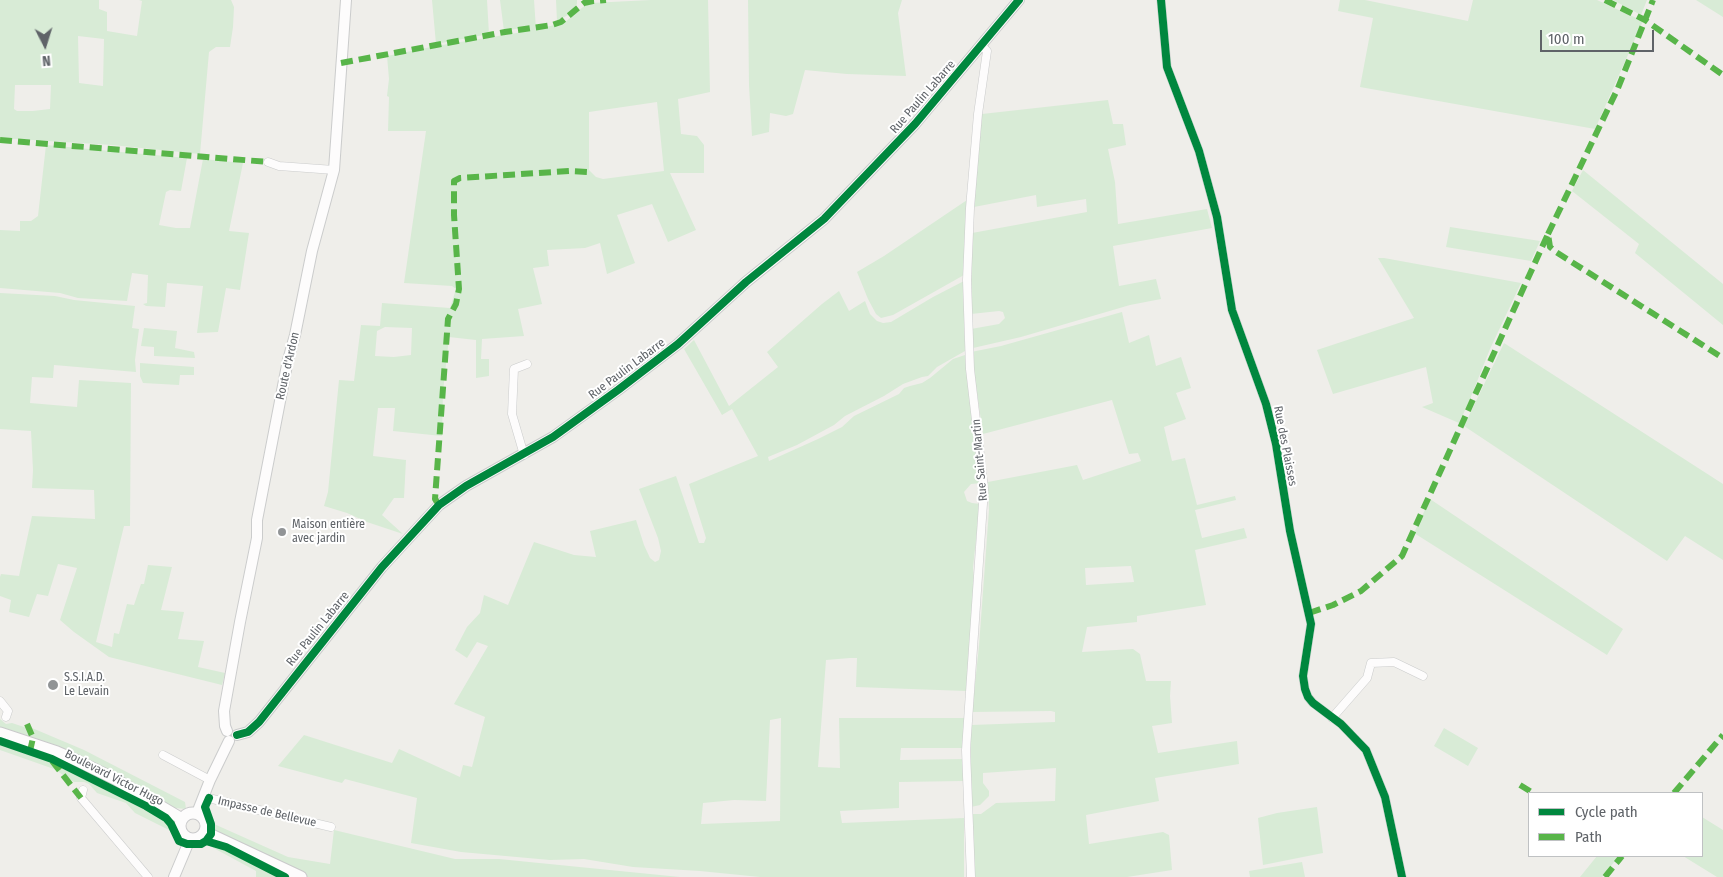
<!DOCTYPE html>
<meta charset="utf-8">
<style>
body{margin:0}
#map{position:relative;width:1723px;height:877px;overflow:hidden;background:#efeeea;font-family:"Fira Sans Condensed",sans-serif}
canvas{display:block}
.legend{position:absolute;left:1528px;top:792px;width:175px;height:65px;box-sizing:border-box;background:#fff;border:1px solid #bfc1c3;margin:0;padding:6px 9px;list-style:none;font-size:15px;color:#5f6368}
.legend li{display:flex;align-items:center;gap:10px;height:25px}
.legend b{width:25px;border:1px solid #bfc1c3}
.north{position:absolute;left:20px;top:20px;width:50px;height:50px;-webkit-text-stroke:4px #fff;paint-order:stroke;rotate:175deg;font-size:14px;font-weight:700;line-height:20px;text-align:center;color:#5f6368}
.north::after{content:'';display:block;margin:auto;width:18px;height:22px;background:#5f6368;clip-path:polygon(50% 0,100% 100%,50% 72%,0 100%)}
.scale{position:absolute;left:1540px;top:30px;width:114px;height:22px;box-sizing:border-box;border:2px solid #5f6368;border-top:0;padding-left:6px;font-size:15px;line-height:18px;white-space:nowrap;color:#5f6368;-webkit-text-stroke:4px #fff;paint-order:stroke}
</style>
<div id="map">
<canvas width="1723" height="877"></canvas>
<ul class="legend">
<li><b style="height:6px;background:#00873e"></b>Cycle path</li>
<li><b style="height:6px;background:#58b549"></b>Path</li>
</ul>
<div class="north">N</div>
<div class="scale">100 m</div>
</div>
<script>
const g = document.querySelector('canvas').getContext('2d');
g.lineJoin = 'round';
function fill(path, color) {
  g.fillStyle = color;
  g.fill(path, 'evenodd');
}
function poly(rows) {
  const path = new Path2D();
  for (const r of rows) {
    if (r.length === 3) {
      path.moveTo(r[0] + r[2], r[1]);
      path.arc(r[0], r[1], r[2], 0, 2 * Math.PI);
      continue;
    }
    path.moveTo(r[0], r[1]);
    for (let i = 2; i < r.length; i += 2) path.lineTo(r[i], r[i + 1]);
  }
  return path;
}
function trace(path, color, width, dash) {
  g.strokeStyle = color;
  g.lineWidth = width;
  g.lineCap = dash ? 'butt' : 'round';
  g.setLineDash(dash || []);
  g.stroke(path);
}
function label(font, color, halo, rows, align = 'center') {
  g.font = font + ' "Fira Sans Condensed",sans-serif';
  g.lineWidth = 4;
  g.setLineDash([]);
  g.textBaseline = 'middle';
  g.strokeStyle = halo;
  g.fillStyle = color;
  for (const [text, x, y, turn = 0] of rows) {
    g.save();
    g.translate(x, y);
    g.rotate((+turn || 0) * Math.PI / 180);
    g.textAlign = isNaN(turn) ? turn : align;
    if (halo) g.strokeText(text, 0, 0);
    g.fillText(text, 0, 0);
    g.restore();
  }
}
fill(poly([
 [0,0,99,0,99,9,107,12,107,31,137,36,142,1,139,0,231,0,234,7,233,27,230,47,216,47,209,52,200,154,112,145,0,138],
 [78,36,104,39,103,86,79,83],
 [15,85,51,85,50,109,33,111,17,111,14,109],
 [432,0,487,0,489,34,436,44],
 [500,0,534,0,536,29,564,23,583,7,591,3,651,0,708,0,710,92,678,99,681,134,697,136,704,145,704,173,670,173,696,230,668,242,652,204,617,215,635,263,607,274,600,243,585,248,547,250,549,266,533,268,542,304,518,309,524,336,482,339,481,359,489,359,489,376,476,378,476,340,449,337,443,392,442,436,393,431,395,408,378,408,373,456,406,460,404,498,394,498,382,515,403,534,367,522,347,513,324,506,328,492,339,380,354,381,361,325,380,326,382,303,450,308,456,289,452,286,404,283,426,131,388,131,389,97,387,96,389,79,387,56,436,46,523,32,521,28,504,31],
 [657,102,664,171,603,179,596,177,589,170,589,112],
 [385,327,412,328,411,355,394,357,375,356,377,331],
 [556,0,577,0,577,4,568,15,557,21],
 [748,0,902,0,898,13,906,76,847,74,805,70,793,114,786,116,770,113,769,132,752,136,749,85],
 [1340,0,1365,0,1468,21,1473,0,1597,0,1643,21,1595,129,1360,87,1373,18,1338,11],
 [1613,0,1647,0,1641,15],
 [1696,0,1723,0,1723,17],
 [1108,100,1113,124,1123,124,1126,145,1108,149,1115,182,1118,224,1207,209,1212,228,1113,246,1119,286,1156,279,1161,299,1130,305,1021,337,973,348,971,329,999,324,1005,318,1003,312,999,311,971,314,972,233,1087,212,1086,199,1037,207,1036,195,974,207,982,114],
 [46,145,187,158,181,191,170,190,166,192,159,225,176,228,190,228,203,159,243,163,229,231,249,233,240,290,226,288,218,332,197,333,203,286,167,283,165,307,146,306,143,304,147,303,148,275,132,273,127,301,78,298,60,293,0,288,0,230,20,231,20,221,31,221,38,216],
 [1583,170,1723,284,1723,325,1635,253,1639,244,1572,191],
 [967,200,964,275,893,315,881,318,876,314,868,299,857,272,884,256],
 [1450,227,1540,241,1531,261,1446,247],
 [1378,258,1384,258,1521,283,1490,349,1468,404,1459,423,1422,407,1433,403,1426,367,1333,394,1317,350,1414,318],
 [964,281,965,351,937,367,928,376,922,377,903,384,884,396,845,416,834,425,797,445,768,457,769,461,818,439,842,427,854,416,899,394,904,388,910,386,922,383,930,378,953,359,965,355,981,483,971,484,964,492,967,501,972,503,980,504,973,567,975,596,966,691,856,687,857,658,850,658,826,660,818,767,840,768,839,718,965,718,964,748,901,748,900,760,963,759,963,781,899,782,899,808,840,811,842,823,964,818,964,877,760,877,700,871,633,867,584,859,550,860,461,852,411,843,417,798,345,779,342,783,278,766,304,735,392,763,399,749,460,777,463,765,472,767,485,717,454,704,488,646,477,642,467,658,455,650,467,627,480,613,484,595,508,605,534,542,574,555,596,557,590,531,636,520,644,545,650,558,655,562,659,560,661,551,658,538,639,489,676,476,699,543,704,543,706,538,689,484,758,456,732,409,722,415,684,349,694,340,729,406,778,367,767,352,822,304,839,291,849,311,865,301,870,314,877,321,883,323,891,322,933,297],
 [781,718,780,821,701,824,703,803,734,800,766,801,770,720],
 [0,293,55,296,74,300,135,306,132,328,139,329,135,360,136,372,54,365,53,378,32,377,30,403,77,407,79,380,131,383,130,526,124,526,96,642,112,647,114,633,119,634,127,604,134,605,141,584,144,584,148,565,172,567,161,610,184,612,178,639,204,641,198,667,225,673,222,685,109,657,74,632,60,620,77,568,58,564,48,596,37,594,29,617,9,612,11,600,0,596,0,577,1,574,19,576,32,516,95,519,94,490,32,488,33,486,32,488,33,470,31,431,0,429],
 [1122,312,1129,343,1149,335,1156,366,1181,357,1191,388,1176,393,1186,419,1164,427,1172,461,1185,458,1197,505,1235,496,1236,500,1195,510,1202,538,1244,528,1247,538,1195,550,1206,605,1137,616,1137,622,1087,627,1082,652,1133,649,1140,654,1146,681,1171,681,1170,696,1172,723,1152,726,1158,753,1237,741,1239,764,1155,778,1159,801,1086,815,1089,844,1163,832,1169,835,1172,870,1127,877,973,877,972,814,981,814,996,803,1055,801,1056,768,983,773,983,783,989,791,989,796,980,805,971,807,971,725,1055,722,1055,712,1051,711,972,712,979,646,989,510,988,482,1077,465,1083,480,1141,461,1138,453,1129,454,1112,400,983,434,971,352,1001,346],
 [1131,566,1134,582,1086,585,1085,568],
 [144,328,177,331,175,348,194,352,195,358,154,356,154,347,141,346],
 [1504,343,1723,484,1723,560,1685,536,1667,561,1464,426],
 [140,363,194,367,194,375,180,375,179,385,143,383,140,376],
 [1430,499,1623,629,1607,655,1414,533],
 [0,719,6,724,12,723,27,728,32,728,84,750,185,802,186,809,175,808,105,771,0,729],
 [1444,728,1478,748,1468,766,1434,746],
 [0,736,18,741,95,773,172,817,174,823,169,830,135,813,126,803,97,793,89,784,84,782,74,782,54,769,0,750],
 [1317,807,1323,853,1263,865,1258,818,1277,813],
 [1702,817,1723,830,1723,877,1717,877,1683,856,1702,856],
 [214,824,288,857,330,864,334,830,455,859,499,859,680,877,256,877,256,871,208,845],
 [1597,856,1619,856,1602,877,1580,877],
 [1302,862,1305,877,1250,877,1249,871]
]), '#d8ebd6');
const minor = poly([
 [1161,0,1167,67,1199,151,1217,217,1232,310,1266,404,1276,444,1290,531,1311,624,1303,676,1305,689,1308,697,1313,703,1341,724,1366,750,1385,797,1402,877],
 [268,162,279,166,334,170],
 [524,455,512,414,514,369,527,364],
 [0,701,8,711,6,717],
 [1332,718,1367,678,1371,663,1394,662,1423,676],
 [163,755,210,780],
 [83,790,81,798,148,877],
 [204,797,331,827],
 [971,877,966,750,984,489,970,369,967,280,970,208,978,114,987,51,982,46]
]);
const tertiary = poly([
 [227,731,225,726,224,711,240,622,257,538,257,520,288,360,295,335,312,251,334,170,346,0],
 [237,735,248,732,259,722,382,567,439,505,466,486,553,437,618,390,678,344,746,282,824,219,915,124,1019,0],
 [197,813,210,780,229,741],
 [174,877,190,839]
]);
const secondary = poly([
 [0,733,57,752,80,762,115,779,182,819],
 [193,826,13],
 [205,832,301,877]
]);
trace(minor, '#cbcccc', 9);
trace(tertiary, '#cbcccc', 12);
trace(secondary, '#cacacb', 13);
trace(minor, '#fdfcfc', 8);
trace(tertiary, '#fdfcfc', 10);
trace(secondary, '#fdfcfc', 11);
trace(poly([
 [1605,0,1645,20,1723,75],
 [341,63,505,32,552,25,561,22,584,3,593,1,606,0],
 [0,140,268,162],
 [1548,234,1618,88,1653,0],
 [439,505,435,499,448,319,456,304,459,289,454,215,454,181,460,178,569,171,589,172],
 [1309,613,1333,605,1361,591,1402,556,1548,234,1550,247,1556,252,1723,358],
 [27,724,33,738,30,751],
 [52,761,81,798],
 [1520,785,1533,793],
 [1674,793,1723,735],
 [1605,877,1622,856]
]), '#58b549', 6, [12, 6]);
trace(poly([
 [1161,0,1167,67,1199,151,1217,217,1232,310,1266,404,1276,444,1290,531,1311,624,1303,676,1305,689,1308,697,1313,703,1341,724,1366,750,1385,797,1402,877],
 [237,735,248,732,259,722,382,567,439,505,466,486,553,437,618,390,678,344,746,282,824,219,915,124,1019,0],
 [0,741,52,759,146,806,166,818,171,824,179,841,187,844,201,844,206,841,211,834,211,824,205,807,209,798],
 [206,841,226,847,285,877]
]), '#00873e', 8);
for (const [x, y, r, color] of [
 [282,532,5,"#919496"],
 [53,685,6,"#919496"]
]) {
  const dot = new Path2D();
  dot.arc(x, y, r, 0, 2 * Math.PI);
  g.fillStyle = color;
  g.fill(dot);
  trace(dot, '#fff', 2);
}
label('12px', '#5f6368', '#fff', [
 ["Rue Paulin Labarre",923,97,-49],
 ["Route d'Ardon",288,366,-77],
 ["Rue Paulin Labarre",627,369,-37],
 ["Rue des Plaisses",1285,446,79],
 ["Rue Saint-Martin",980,460,-95],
 ["Rue Paulin Labarre",318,629,-51],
 ["Boulevard Victor Hugo",114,778,27],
 ["Impasse de Bellevue",267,812,13]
]);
label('12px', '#5f6368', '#fff', [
 ["Maison entière",292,525],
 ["avec jardin",292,539],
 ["S.S.I.A.D.",64,678],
 ["Le Levain",64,692]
], 'left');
</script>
